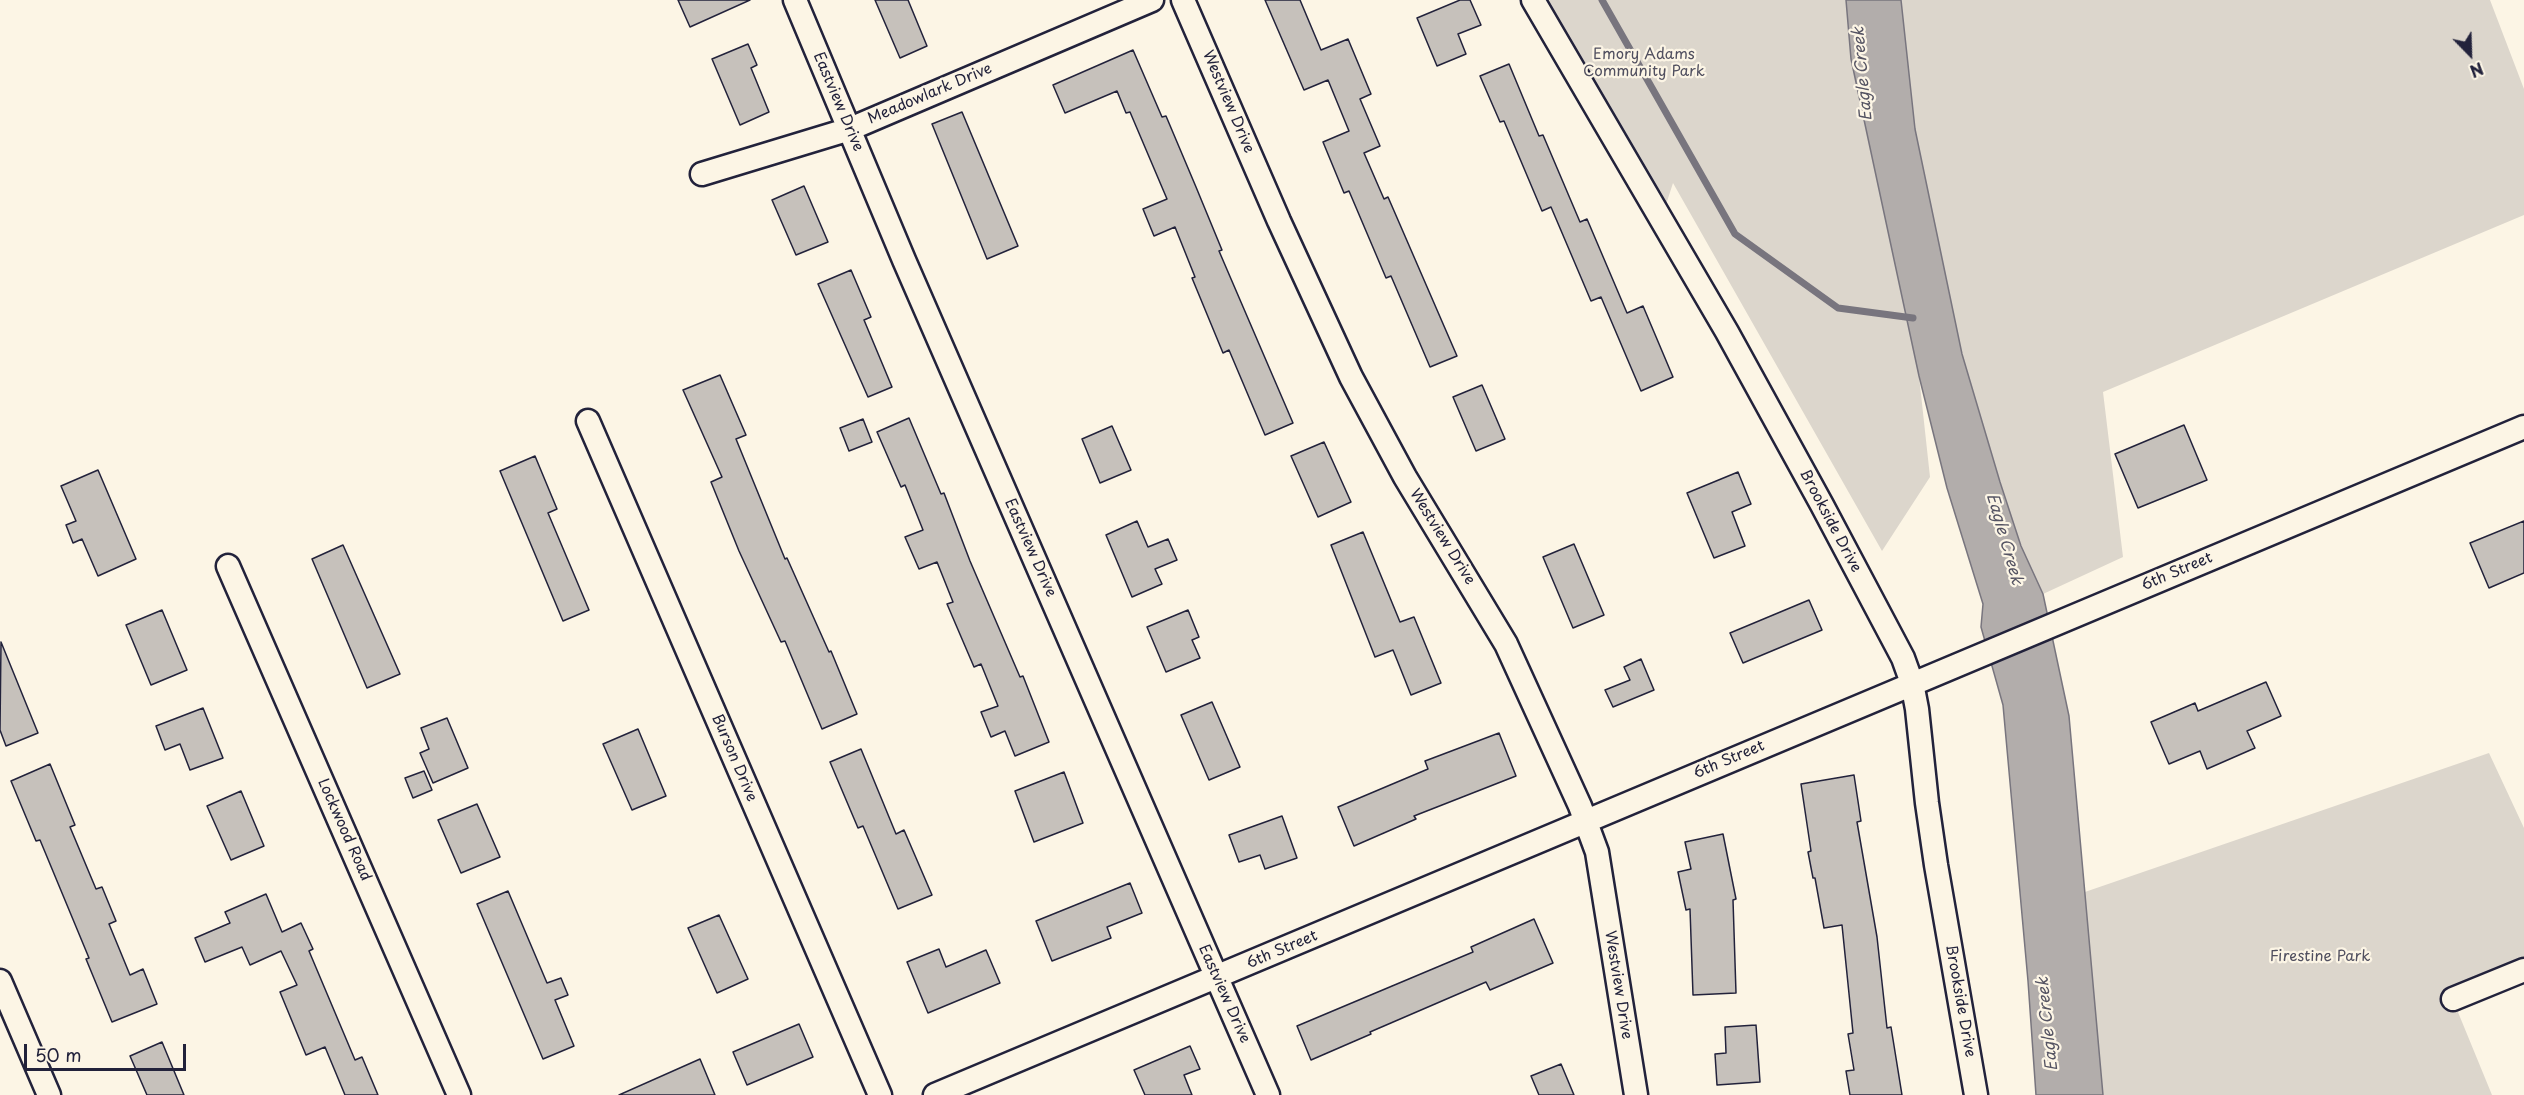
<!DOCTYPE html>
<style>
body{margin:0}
#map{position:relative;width:2524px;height:1095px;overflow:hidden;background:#fcf5e5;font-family:"Playpen Sans",sans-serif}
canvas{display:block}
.north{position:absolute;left:2440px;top:24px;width:60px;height:60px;-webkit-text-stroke:4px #fcf5e5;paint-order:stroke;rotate:157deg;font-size:16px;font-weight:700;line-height:24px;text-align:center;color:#22223b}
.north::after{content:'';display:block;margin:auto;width:21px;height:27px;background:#22223b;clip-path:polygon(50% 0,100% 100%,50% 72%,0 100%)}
.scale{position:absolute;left:24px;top:1044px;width:162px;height:27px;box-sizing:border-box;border:3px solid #22223b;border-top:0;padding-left:8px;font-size:18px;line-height:21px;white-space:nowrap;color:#22223b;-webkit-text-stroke:4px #fcf5e5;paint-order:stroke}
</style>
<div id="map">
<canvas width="2524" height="1095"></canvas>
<div class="north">N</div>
<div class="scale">50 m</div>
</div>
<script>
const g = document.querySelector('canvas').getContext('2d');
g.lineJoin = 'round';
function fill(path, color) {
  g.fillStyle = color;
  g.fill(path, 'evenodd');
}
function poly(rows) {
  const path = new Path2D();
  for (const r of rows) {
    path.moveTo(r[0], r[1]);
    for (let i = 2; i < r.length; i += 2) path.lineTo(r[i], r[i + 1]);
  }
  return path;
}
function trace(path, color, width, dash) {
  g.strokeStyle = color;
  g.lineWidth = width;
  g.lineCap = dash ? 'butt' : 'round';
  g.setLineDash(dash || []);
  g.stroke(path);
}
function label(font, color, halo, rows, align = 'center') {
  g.font = font + ' "Playpen Sans",sans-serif';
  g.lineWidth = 4.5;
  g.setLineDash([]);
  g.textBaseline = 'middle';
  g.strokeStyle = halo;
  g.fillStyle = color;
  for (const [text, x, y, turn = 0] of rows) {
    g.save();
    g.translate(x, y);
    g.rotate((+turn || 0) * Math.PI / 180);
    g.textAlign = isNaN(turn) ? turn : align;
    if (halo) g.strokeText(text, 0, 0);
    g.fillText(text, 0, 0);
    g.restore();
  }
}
fill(poly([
 [1533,0,1846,0,1851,59,1919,376,1930,477,1882,551,1673,183,1661,220],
 [1901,0,2490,0,2524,89,2524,215,2103,392,2123,557,2043,594,2021,546,2000,482,1962,354,1915,129],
 [2489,753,2524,828,2524,970,2453,1000,2492,1095,2069,1095,2050,904]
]), '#dcd6cc');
const water = poly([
 [1846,0,1901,0,1915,129,1962,354,2000,482,2021,546,2043,594,2069,716,2103,1095,2036,1095,2028,981,2003,705,1981,627,1983,604,1947,488,1919,376,1851,59,1846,0]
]);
fill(water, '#b2adab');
trace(water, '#78757e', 1.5);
trace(poly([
 [1602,0,1735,234,1838,308,1913,318]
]), '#78757e', 7);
const building = poly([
 [678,0,750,0,690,27,678,0],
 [875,0,908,0,927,46,900,58,875,0],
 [1265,0,1300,0,1321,50,1348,39,1371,94,1360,99,1380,146,1364,153,1384,199,1388,197,1457,356,1430,367,1391,276,1386,278,1349,191,1344,193,1323,142,1349,131,1328,80,1304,90,1265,0],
 [1460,0,1470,0,1481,25,1458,34,1466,54,1437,66,1417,18,1460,0],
 [748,44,757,65,751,68,769,112,740,125,712,59,748,44],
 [1133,50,1162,117,1166,116,1196,187,1222,250,1219,251,1293,423,1265,435,1229,350,1223,353,1192,278,1195,277,1175,227,1154,236,1143,209,1167,199,1130,112,1126,113,1117,91,1065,113,1053,85,1133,50],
 [1509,64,1539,136,1543,135,1580,222,1587,219,1627,313,1643,306,1673,377,1641,391,1601,297,1591,301,1551,207,1542,211,1504,121,1500,122,1480,76,1509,64],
 [962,112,1018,246,987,259,932,124,962,112],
 [804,186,828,242,796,255,772,200,804,186],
 [851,270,871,317,864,320,892,387,868,397,818,284,851,270],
 [720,375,746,435,736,439,785,559,787,558,829,652,831,651,857,714,822,729,785,641,781,642,739,551,711,482,722,477,683,390,720,375],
 [1482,385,1505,439,1476,451,1453,397,1482,385],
 [909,418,941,494,944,493,970,561,1020,677,1023,676,1049,742,1015,756,1005,731,991,737,981,712,998,706,981,664,974,667,947,604,953,602,937,562,919,569,905,537,923,530,905,485,901,487,877,432,909,418],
 [863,419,872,442,849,451,840,428,863,419],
 [2184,425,2207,480,2138,508,2115,454,2184,425],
 [1112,426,1131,470,1100,483,1082,439,1112,426],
 [1324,442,1351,502,1318,517,1291,456,1324,442],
 [535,456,557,509,548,513,589,610,563,621,500,471,535,456],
 [98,470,136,559,98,576,82,539,73,543,66,525,76,521,61,486,98,470],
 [1738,472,1751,504,1732,512,1745,546,1714,558,1687,493,1738,472],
 [1137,521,1148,547,1168,539,1177,560,1155,569,1162,584,1132,597,1106,535,1137,521],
 [2524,521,2524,573,2489,588,2470,543,2524,521],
 [1363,532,1400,622,1414,617,1441,683,1411,695,1393,650,1375,657,1331,545,1363,532],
 [1574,544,1604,615,1573,628,1543,557,1574,544],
 [343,545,400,674,367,688,312,559,343,545],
 [1809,600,1822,630,1743,663,1730,633,1809,600],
 [162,610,187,670,151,685,126,625,162,610],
 [1188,610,1199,637,1192,640,1200,658,1166,672,1147,627,1188,610],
 [1,642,38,733,6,746,0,730,1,642],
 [1641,659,1654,690,1613,707,1605,690,1630,680,1624,667,1641,659],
 [2266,682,2281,716,2247,731,2255,748,2207,769,2200,751,2169,764,2151,722,2195,703,2198,711,2266,682],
 [1212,702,1240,767,1209,780,1181,715,1212,702],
 [203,708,223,758,190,770,180,744,165,750,156,726,203,708],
 [447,718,468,768,433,783,420,753,429,749,421,728,447,718],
 [638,729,666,796,632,810,603,744,638,729],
 [1499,733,1516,776,1414,816,1416,819,1354,846,1338,807,1428,769,1425,761,1499,733],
 [861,749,896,834,904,830,932,895,898,909,863,826,858,828,830,762,861,749],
 [50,764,75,825,70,827,96,889,102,887,116,921,109,924,130,975,143,969,157,1004,112,1022,86,959,89,958,40,840,36,841,11,781,50,764],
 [424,771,432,790,413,798,405,778,424,771],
 [1064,772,1083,823,1034,842,1015,791,1064,772],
 [1854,775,1861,821,1857,822,1877,937,1887,1028,1891,1027,1902,1095,1850,1095,1846,1071,1854,1070,1848,1034,1853,1033,1842,925,1824,928,1815,878,1813,878,1808,852,1811,851,1801,784,1854,775],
 [241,791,264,846,231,860,207,806,241,791],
 [477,804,500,857,461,873,438,820,477,804],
 [1282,816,1297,858,1265,869,1260,855,1239,862,1229,835,1282,816],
 [1723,834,1736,899,1733,900,1736,993,1693,995,1690,909,1686,910,1678,872,1691,869,1685,842,1723,834],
 [1130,883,1142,913,1107,927,1111,938,1052,961,1036,921,1130,883],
 [508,891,547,983,561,978,568,995,555,1000,574,1046,543,1059,477,904,508,891],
 [266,894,282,932,301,923,313,949,309,951,355,1060,362,1057,378,1095,345,1095,325,1047,306,1055,280,992,297,985,281,951,250,965,242,947,205,962,195,938,230,923,225,912,266,894],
 [719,915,748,979,717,993,688,928,719,915],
 [1534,919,1553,963,1490,990,1486,982,1370,1032,1371,1034,1311,1060,1297,1026,1473,952,1471,947,1534,919],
 [939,949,946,967,986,950,1000,983,928,1013,907,962,939,949],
 [799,1024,813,1057,747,1085,733,1052,799,1024],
 [1756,1025,1760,1082,1717,1085,1715,1054,1726,1053,1725,1027,1756,1025],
 [162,1042,184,1095,147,1095,130,1056,162,1042],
 [1190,1046,1200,1069,1184,1075,1192,1095,1145,1095,1134,1070,1190,1046],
 [700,1059,715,1095,619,1095,700,1059],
 [1561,1064,1574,1095,1539,1095,1531,1076,1561,1064]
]);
fill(building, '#c6c1bb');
trace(building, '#22223b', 1.5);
const minor = poly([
 [795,0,904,260,1268,1095],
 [1183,0,1279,221,1351,377,1405,477,1506,644,1580,806,1597,852,1636,1095],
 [1533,0,1727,332,1822,505,1903,658,1912,683,1917,709,1927,803,1936,865,1976,1095],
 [702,174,850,129,1152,0],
 [588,421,880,1095],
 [228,566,459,1095],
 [0,981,49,1095],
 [2453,999,2524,970],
 [935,1095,2524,427]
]);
trace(minor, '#22223b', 27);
trace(minor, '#fcf5e5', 22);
label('15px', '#504f5f', '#fcf5e5', [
 ["Emory Adams",1644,55],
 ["Community Park",1644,72],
 ["Firestine Park",2320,957]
]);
label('15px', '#22223b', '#fcf5e5', [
 ["Meadowlark Drive",930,94,-23],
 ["Eastview Drive",838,102,67],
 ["Westview Drive",1228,102,67],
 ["Brookside Drive",1830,521,62],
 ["Westview Drive",1442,537,58],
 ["Eastview Drive",1030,548,66],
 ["6th Street",2177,572,-23],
 ["Burson Drive",734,758,67],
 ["6th Street",1729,760,-23],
 ["Lockwood Road",344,830,66],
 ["6th Street",1282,950,-23],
 ["Westview Drive",1618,985,81],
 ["Eastview Drive",1224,994,66],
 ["Brookside Drive",1960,1001,80]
]);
label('italic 16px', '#545362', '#fcf5e5', [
 ["Eagle Creek",1863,74,-95],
 ["Eagle Creek",2004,539,74],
 ["Eagle Creek",2048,1024,-96]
]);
</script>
